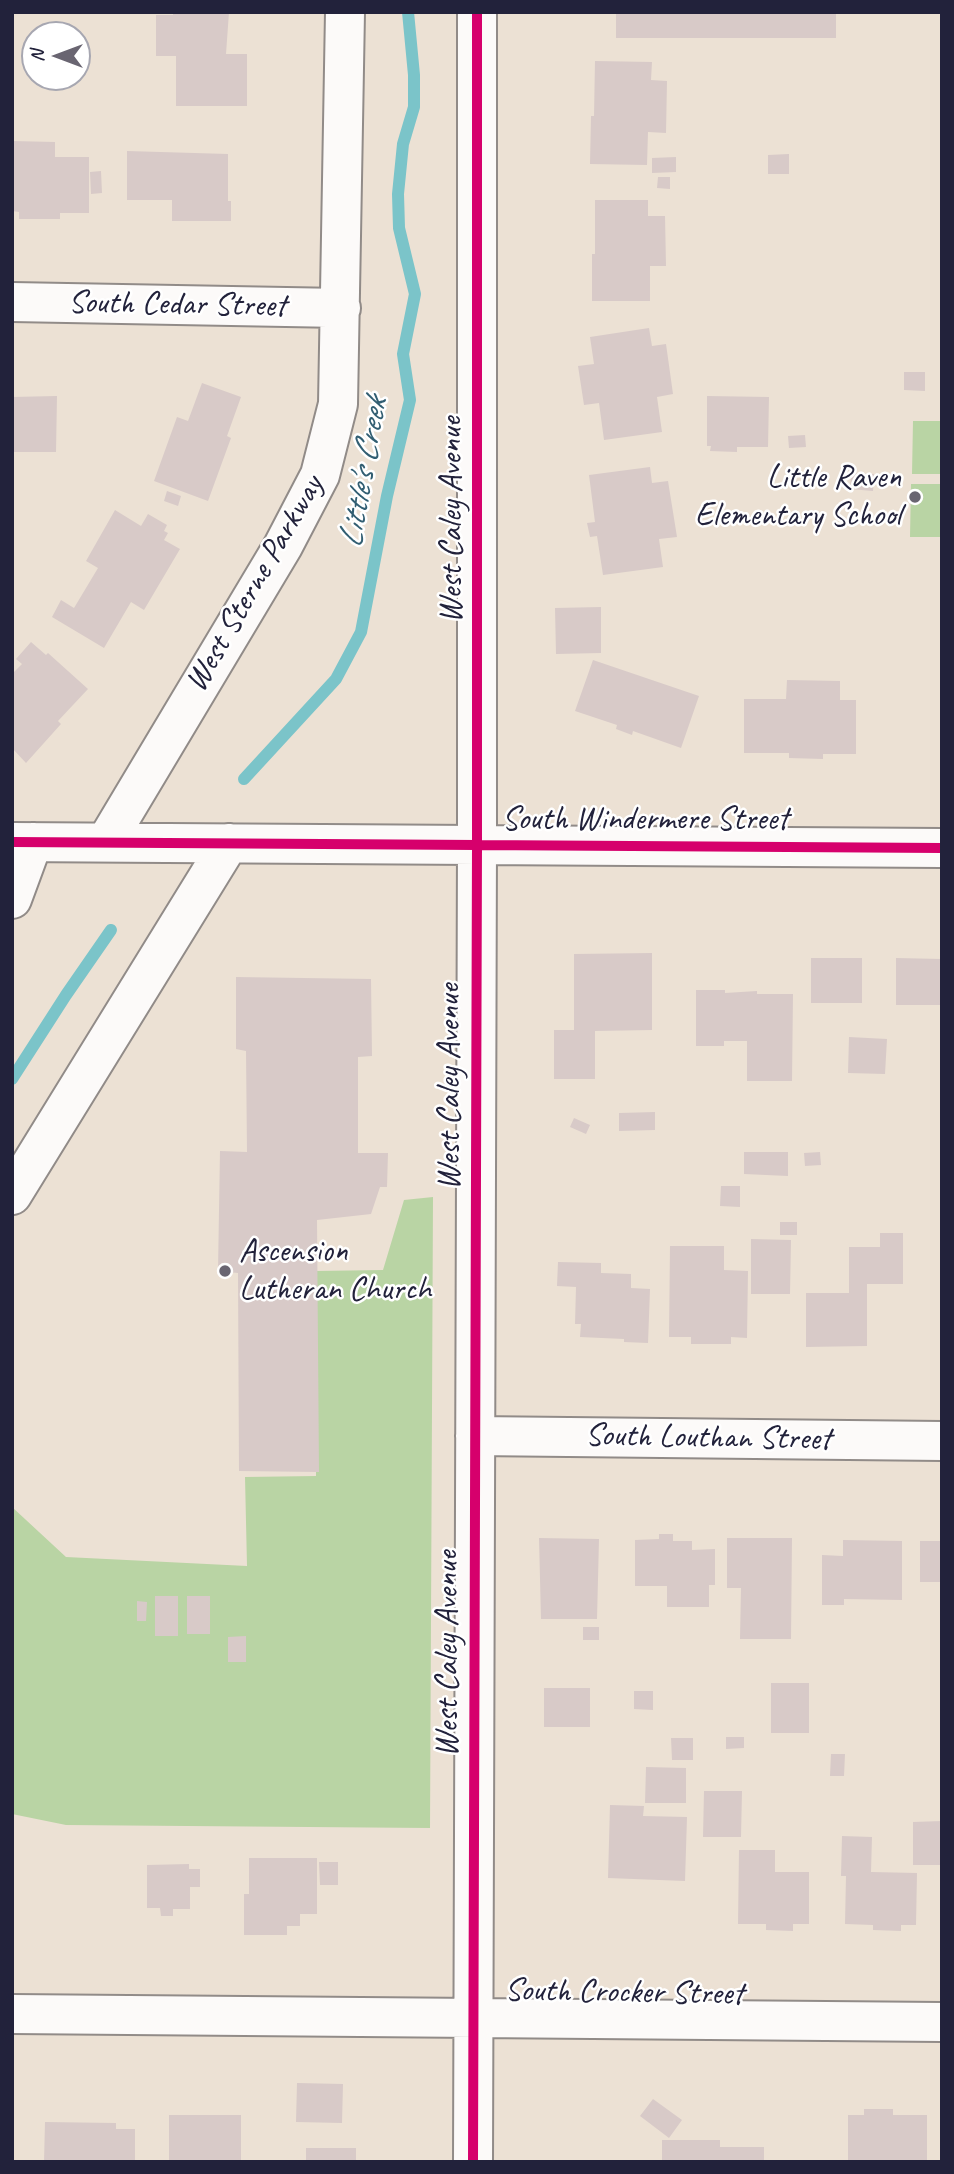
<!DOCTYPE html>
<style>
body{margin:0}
#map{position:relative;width:954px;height:2174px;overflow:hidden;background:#ece1d4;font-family:Caveat,sans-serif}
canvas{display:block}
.frame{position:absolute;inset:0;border:14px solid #22223b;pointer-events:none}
.north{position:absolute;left:21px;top:21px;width:70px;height:70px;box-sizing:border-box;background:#fff;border:2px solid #a7a7b1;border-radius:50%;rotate:270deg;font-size:19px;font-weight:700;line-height:28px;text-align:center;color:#22223b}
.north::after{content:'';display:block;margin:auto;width:24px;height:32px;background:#696571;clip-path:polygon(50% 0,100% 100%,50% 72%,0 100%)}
</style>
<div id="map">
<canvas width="954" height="2174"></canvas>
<div class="frame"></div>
<div class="north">N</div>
</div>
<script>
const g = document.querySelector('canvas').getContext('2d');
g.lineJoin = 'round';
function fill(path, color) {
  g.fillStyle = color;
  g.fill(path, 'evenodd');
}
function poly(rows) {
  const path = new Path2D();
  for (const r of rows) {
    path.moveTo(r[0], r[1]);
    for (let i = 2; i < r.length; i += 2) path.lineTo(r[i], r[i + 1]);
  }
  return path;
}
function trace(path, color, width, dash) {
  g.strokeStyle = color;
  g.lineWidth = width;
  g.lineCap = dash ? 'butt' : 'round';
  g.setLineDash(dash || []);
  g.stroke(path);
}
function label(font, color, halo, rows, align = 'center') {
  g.font = font + ' Caveat,sans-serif';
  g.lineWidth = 5;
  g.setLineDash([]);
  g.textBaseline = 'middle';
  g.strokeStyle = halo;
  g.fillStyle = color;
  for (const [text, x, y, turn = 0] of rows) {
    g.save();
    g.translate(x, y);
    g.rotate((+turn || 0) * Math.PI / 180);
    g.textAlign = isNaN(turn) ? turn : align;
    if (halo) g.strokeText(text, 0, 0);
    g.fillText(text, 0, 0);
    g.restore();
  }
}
fill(poly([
 [913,421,942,421,942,474,912,474],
 [911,484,942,484,942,537,910,537],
 [433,1197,430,1828,66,1825,12,1814,12,1507,66,1557,247,1566,245,1477,316,1476,316,1271,383,1270,404,1200]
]), '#b9d4a4');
trace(poly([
 [244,779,336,679,361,632,387,496,410,400,403,354,415,294,399,228,398,194,403,144,414,107,414,75,408,12],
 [12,1079,66,995,111,930]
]), '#7bc4c9', 12);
fill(poly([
 [173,12,229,12,226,54,247,54,247,106,176,106,176,56,156,56,156,15,173,15],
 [616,12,836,12,836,38,616,38],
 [595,61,652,62,651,80,667,81,666,133,648,132,647,165,590,164,591,116,594,116],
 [12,141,55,142,55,157,89,157,89,213,60,213,60,219,19,219,19,212,12,211],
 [127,151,228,154,228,201,231,201,231,221,172,221,172,200,127,200],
 [789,154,789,174,768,174,768,155],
 [676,157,676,172,652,173,652,158],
 [101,171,102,193,91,194,90,172],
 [658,177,670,177,670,189,657,188],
 [595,200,648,200,648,216,665,216,666,266,650,266,650,301,592,301,592,254,595,254],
 [649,328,652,346,666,344,673,394,657,397,662,432,604,440,599,403,584,405,578,366,594,364,590,337],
 [904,372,925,372,925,391,904,390],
 [202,383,241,397,227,436,231,438,208,501,154,481,177,417,188,421],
 [57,396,56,452,12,452,12,397],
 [707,396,769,397,768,447,737,447,737,452,710,451,711,446,707,446],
 [805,435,806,447,789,448,788,436],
 [650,467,652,483,668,481,677,537,659,539,663,567,603,575,597,536,590,537,587,523,595,522,589,475],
 [851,473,874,474,873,491,850,489],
 [167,491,181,496,178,506,164,501],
 [115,510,141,526,148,514,167,525,164,531,168,533,164,540,180,549,144,610,131,602,104,648,52,617,61,600,74,608,98,568,86,561],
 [601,607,601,653,556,654,555,608],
 [31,642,46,655,48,653,88,689,58,721,61,724,26,763,12,748,12,674,22,664,16,659],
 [593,660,699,696,681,748,633,731,632,735,616,729,617,725,575,711],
 [787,680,840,681,840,700,856,700,856,754,823,754,823,759,789,758,789,753,744,753,744,699,786,699],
 [652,953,652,1030,595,1031,595,1079,554,1079,554,1030,574,1030,574,954],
 [811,958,862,958,862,1003,811,1003],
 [896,958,942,959,942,1005,896,1005],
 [236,977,371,979,372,1056,358,1057,358,1153,388,1153,387,1187,380,1187,371,1214,317,1220,319,1472,239,1471,238,1273,218,1271,220,1151,247,1152,246,1051,236,1049],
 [696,990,725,990,725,993,757,991,757,994,793,994,792,1081,747,1081,747,1041,724,1041,724,1046,696,1046],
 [849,1037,887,1039,885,1074,848,1073],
 [655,1112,655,1130,619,1131,619,1113],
 [574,1118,590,1125,586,1134,570,1127],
 [744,1152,788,1152,788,1176,744,1174],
 [820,1152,821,1165,805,1166,804,1153],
 [721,1186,740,1186,740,1207,720,1206],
 [780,1222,797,1222,797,1235,780,1235],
 [880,1233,903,1233,903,1284,867,1284,867,1346,806,1347,806,1293,849,1293,849,1247,880,1247],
 [751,1239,791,1240,790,1294,751,1294],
 [670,1246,724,1246,724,1270,748,1271,747,1338,731,1337,731,1344,691,1344,691,1337,669,1337],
 [558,1262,601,1263,601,1273,631,1274,631,1288,650,1289,648,1343,624,1342,624,1339,580,1337,581,1324,575,1324,576,1287,557,1286],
 [659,1534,673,1534,673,1541,692,1541,692,1550,715,1549,715,1585,709,1585,709,1607,667,1607,667,1586,635,1586,635,1540,659,1539],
 [539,1538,599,1539,597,1619,541,1619],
 [727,1538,792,1538,791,1639,740,1639,741,1588,727,1588],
 [843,1540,902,1541,902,1600,844,1599,844,1605,822,1605,822,1555,843,1556],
 [920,1541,942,1541,942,1582,920,1582],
 [155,1596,178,1596,178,1636,155,1636],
 [187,1596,210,1596,210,1634,187,1634],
 [137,1601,147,1602,146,1621,137,1621],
 [583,1627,599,1627,599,1640,583,1640],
 [246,1636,246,1662,228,1662,228,1637],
 [771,1683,809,1683,809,1733,771,1733],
 [544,1688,590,1688,590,1727,544,1727],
 [634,1691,653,1691,653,1710,634,1709],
 [726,1737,744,1737,744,1748,726,1749],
 [671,1738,693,1738,693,1760,672,1760],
 [831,1754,845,1754,844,1776,830,1776],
 [646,1767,686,1768,686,1803,645,1803],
 [704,1791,742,1791,741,1837,703,1837],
 [610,1805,644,1806,643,1816,687,1817,685,1881,608,1878],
 [942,1821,942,1865,913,1865,913,1822],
 [842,1836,872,1837,871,1872,917,1873,916,1925,901,1925,901,1931,873,1930,873,1925,845,1924,846,1876,841,1876],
 [739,1850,775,1850,775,1872,809,1872,809,1924,793,1924,793,1931,766,1930,766,1924,738,1924],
 [249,1858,317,1858,317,1914,300,1914,300,1926,287,1926,287,1935,244,1935,244,1894,249,1894],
 [319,1862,338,1862,338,1885,320,1885],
 [189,1864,189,1869,200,1869,200,1887,190,1887,190,1909,173,1909,173,1916,161,1916,160,1908,147,1908,147,1865],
 [297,2083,343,2084,342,2123,296,2122],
 [653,2099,682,2120,669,2138,640,2116],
 [864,2109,893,2109,893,2115,927,2115,927,2162,848,2162,848,2115,864,2115],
 [169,2115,241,2115,241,2162,169,2162],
 [45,2122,116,2123,116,2129,135,2129,135,2162,44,2162],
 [662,2140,720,2140,720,2147,764,2147,764,2162,662,2162],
 [306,2148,356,2148,356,2162,306,2162]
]), '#d8cac8');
const minor = poly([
 [12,302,341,308],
 [12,842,942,848],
 [106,842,283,546,320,475,338,404,345,12],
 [12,899,33,842],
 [12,1195,229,843],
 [475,1436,942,1441],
 [12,2014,942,2022],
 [473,2162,477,845,477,12]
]);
trace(minor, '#918b88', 42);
trace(minor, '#fcfaf9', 38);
trace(poly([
 [12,842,942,848],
 [473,2162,477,845,477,12]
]), '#d6006c', 10);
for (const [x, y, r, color] of [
 [915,497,7,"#696571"],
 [225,1271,7,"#696571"]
]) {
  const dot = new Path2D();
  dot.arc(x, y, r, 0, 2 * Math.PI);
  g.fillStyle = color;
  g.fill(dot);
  trace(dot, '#fff', 2.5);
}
label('33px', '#22223b', '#fff', [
 ["South Cedar Street",177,305,1],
 ["West Caley Avenue",452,520,-90],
 ["West Sterne Parkway",255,584,-60],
 ["South Windermere Street",645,820],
 ["West Caley Avenue",450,1087,-90],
 ["South Louthan Street",708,1438,1],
 ["West Caley Avenue",448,1654,-90],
 ["South Crocker Street",624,1993,1]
]);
label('33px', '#22223b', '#fff', [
 ["Little Raven",901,478],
 ["Elementary School",901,516],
 ["Ascension",239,1252,"left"],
 ["Lutheran Church",239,1290,"left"]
], 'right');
label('italic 35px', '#325e72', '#fff', [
 ["Little's Creek",364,473,-80]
]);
</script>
